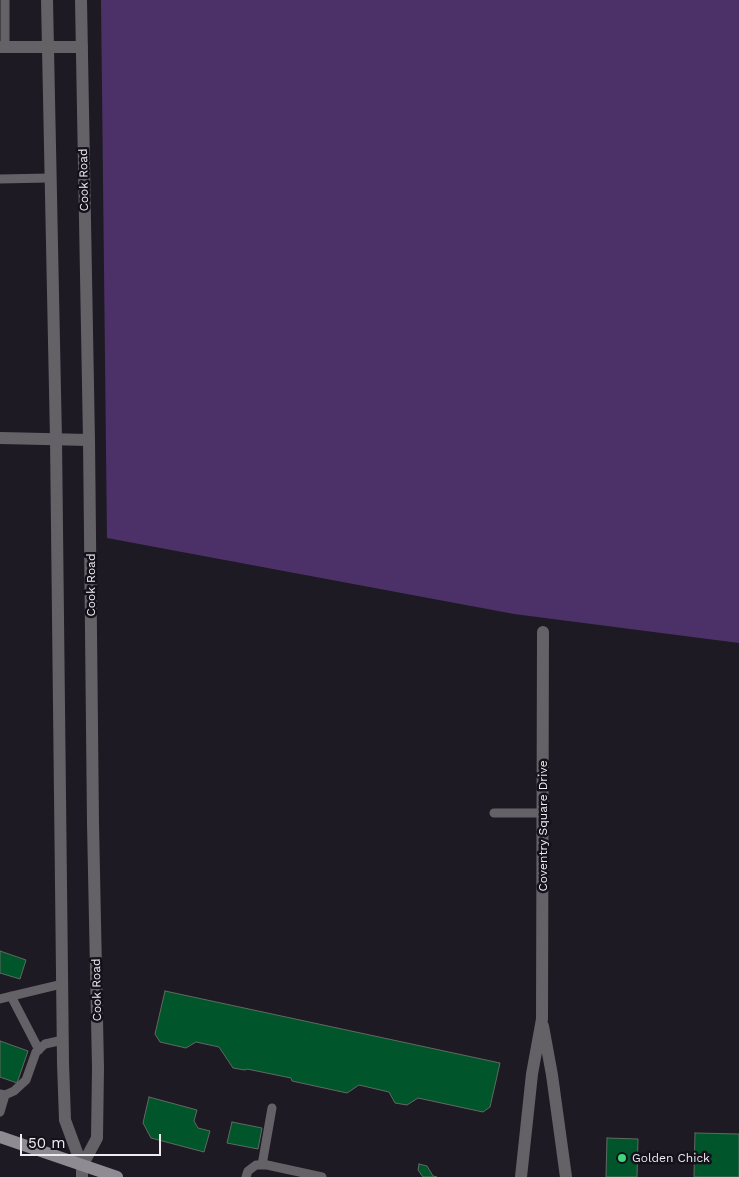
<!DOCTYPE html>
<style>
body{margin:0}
#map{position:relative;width:739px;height:1177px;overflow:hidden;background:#1e1a23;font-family:"Work Sans",sans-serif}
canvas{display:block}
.scale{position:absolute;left:20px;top:1134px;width:141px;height:22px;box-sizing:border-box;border:2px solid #eeebf1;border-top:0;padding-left:6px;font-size:15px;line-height:18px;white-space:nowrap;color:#eeebf1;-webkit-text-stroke:4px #15111a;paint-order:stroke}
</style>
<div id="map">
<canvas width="739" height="1177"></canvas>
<div class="scale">50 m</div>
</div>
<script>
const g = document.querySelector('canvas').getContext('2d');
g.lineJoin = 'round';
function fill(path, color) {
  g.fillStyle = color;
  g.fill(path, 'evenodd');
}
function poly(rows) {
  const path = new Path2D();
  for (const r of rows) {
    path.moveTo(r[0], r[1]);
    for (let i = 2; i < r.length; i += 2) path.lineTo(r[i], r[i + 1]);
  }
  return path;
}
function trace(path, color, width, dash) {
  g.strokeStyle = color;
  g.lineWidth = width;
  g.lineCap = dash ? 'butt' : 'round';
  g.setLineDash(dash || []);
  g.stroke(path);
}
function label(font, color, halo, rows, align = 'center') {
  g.font = font + ' "Work Sans",sans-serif';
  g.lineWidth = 5;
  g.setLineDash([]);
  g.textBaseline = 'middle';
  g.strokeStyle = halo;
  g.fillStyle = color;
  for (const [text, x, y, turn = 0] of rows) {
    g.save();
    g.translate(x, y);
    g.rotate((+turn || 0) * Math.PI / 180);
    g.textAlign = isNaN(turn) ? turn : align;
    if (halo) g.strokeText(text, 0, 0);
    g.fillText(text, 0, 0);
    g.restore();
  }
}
fill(poly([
 [101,0,739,0,739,643,514,614,107,538]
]), '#4c3168');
const building = poly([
 [0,951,26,960,20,979,0,973,0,951],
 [165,991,500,1063,490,1107,483,1112,418,1098,407,1105,395,1103,389,1092,359,1085,347,1093,292,1081,291,1078,247,1069,245,1070,233,1068,219,1047,196,1042,186,1048,160,1042,155,1034,165,991],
 [0,1041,28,1051,17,1083,0,1077,0,1041],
 [149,1097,197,1110,194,1121,198,1128,210,1131,204,1152,151,1138,143,1123,149,1097],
 [232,1122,262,1128,258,1149,227,1143,232,1122],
 [695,1133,739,1134,739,1177,694,1177,695,1133],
 [607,1138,638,1139,637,1177,606,1177,607,1138],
 [419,1164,427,1166,433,1176,437,1177,423,1177,418,1170,419,1164]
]);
fill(building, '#01552a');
trace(building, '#606a62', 1);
trace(poly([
 [5,0,5,47],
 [0,179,49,178],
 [494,813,543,813],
 [11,996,39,1050],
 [0,999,62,984],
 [5,1095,14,1091,26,1080,36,1052,45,1044,63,1040],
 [0,1112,5,1095,0,1094],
 [262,1165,272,1108],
 [246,1177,248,1171,256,1165,267,1165,322,1177]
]), '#646267', 9);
trace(poly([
 [0,47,82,47],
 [0,438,89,440],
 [543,1026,552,1075,566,1177],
 [521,1177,532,1074,542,1019,543,632]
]), '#646267', 12);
trace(poly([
 [47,0,56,439,63,1063,65,1120,82,1166,82,1177],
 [81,0,89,440,93,823,98,1068,97,1138,82,1166]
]), '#646267', 12);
trace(poly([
 [0,1137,117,1177]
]), '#8e8b92', 12);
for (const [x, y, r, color] of [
 [622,1158,5,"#3fd77d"]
]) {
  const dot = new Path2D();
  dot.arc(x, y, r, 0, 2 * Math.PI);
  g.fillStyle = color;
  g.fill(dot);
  trace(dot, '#15111a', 2);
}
label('12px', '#eeebf1', '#15111a', [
 ["Cook Road",84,180,-91],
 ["Cook Road",91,585,-90],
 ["Coventry Square Drive",543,826,-90],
 ["Cook Road",97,990,-91]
]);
label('12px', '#eeebf1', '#15111a', [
 ["Golden Chick",632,1158]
], 'left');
</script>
